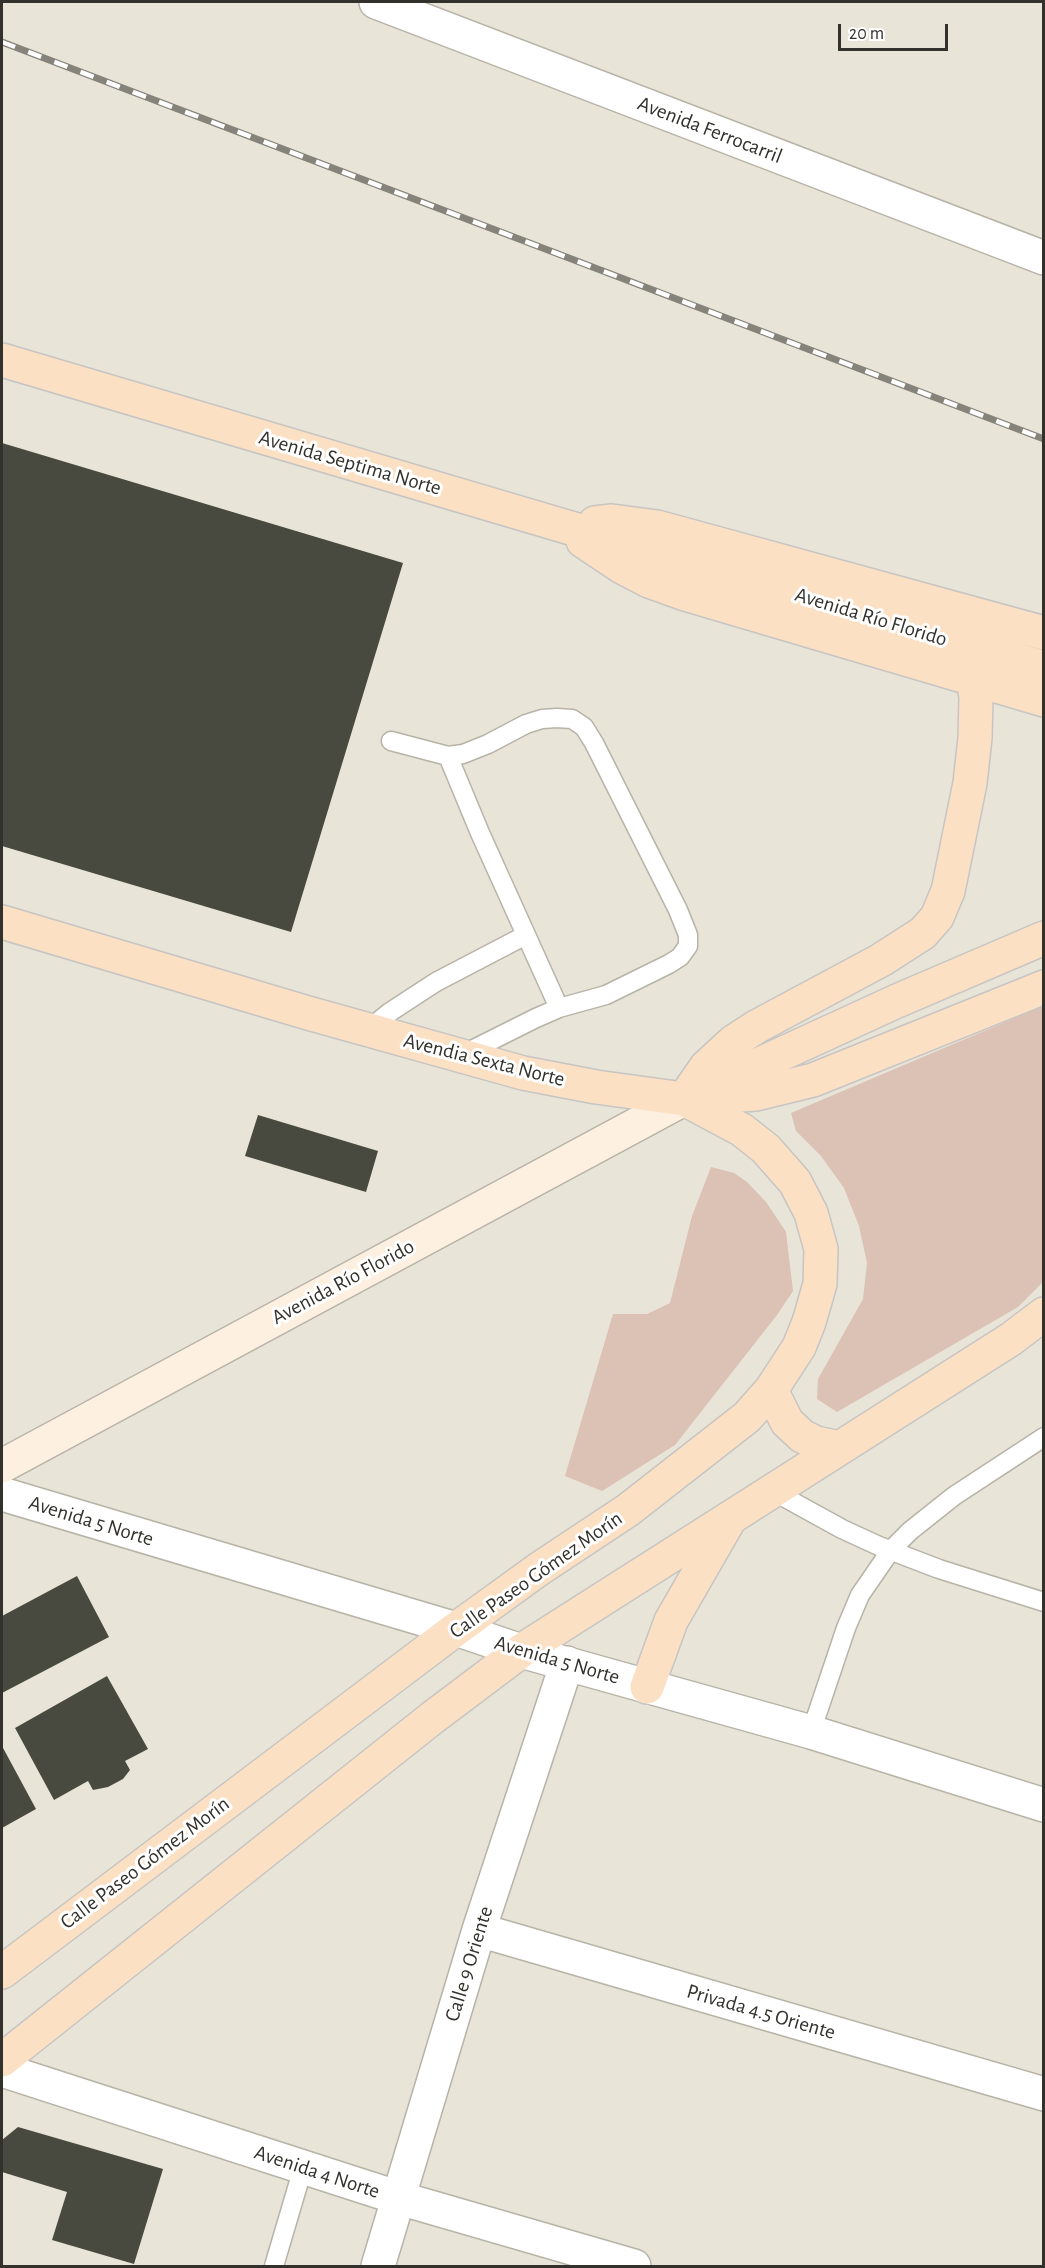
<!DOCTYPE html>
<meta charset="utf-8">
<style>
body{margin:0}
#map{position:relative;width:1045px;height:2268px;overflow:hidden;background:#e8e4d7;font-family:"Alegreya Sans",sans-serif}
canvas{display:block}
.frame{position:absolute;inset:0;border:3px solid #32312c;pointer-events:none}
.scale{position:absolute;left:838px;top:24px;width:110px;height:27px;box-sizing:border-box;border:3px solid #32312c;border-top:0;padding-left:8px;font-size:18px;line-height:21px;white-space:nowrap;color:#32312c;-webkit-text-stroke:4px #fff;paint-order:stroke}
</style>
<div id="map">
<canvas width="1045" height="2268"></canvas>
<div class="frame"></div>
<div class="scale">20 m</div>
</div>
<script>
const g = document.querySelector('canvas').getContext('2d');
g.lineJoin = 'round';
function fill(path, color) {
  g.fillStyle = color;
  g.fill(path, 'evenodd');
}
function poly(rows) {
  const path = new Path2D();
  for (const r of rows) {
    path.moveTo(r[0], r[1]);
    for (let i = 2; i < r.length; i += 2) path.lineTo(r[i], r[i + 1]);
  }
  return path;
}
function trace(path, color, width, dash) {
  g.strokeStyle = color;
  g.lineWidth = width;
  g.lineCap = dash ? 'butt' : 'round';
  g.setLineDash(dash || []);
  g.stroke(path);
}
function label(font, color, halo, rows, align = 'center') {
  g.font = font + ' "Alegreya Sans",sans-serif';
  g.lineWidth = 6;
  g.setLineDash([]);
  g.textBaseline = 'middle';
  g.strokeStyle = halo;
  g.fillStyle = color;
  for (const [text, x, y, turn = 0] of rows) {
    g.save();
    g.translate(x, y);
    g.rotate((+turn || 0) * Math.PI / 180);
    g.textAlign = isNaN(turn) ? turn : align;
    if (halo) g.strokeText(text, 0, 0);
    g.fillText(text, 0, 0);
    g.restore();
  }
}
fill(poly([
 [1043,1006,1043,1282,1018,1307,837,1412,817,1399,818,1379,863,1299,867,1263,859,1226,844,1188,821,1156,796,1131,791,1113],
 [711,1167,734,1173,747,1182,766,1202,786,1232,793,1291,777,1315,675,1445,602,1491,565,1476,613,1314,647,1314,670,1303,692,1216]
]), '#dcc1b5');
fill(poly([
 [2,443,403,563,291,932,2,846],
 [258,1115,378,1151,366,1192,245,1156],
 [77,1576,109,1637,2,1693,2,1616],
 [107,1676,148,1749,125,1761,130,1770,123,1779,108,1787,93,1790,88,1781,54,1800,15,1728],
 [2,1746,36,1809,2,1828],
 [18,2127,163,2169,134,2264,52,2240,67,2192,2,2172,2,2140]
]), '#484a3f');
const service = poly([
 [391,741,448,756,463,754,488,744,526,724,542,719,557,718,572,719,584,727,594,743,678,910,688,935,688,946,680,957,669,964,606,995,559,1008,536,1018,462,1055],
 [448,756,480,833,559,1008],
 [368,1030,390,1012,436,982,526,935],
 [773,1491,842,1529,879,1546,939,1569,1044,1602],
 [811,1732,846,1628,860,1595,891,1550,910,1531,954,1496,1044,1437],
 [274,2266,303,2168]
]);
const minor = poly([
 [376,2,1044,258],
 [2,1494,456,1629,521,1651,811,1732,1044,1805],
 [479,1930,1044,2094],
 [378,2266,479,1930,567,1663]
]);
const tertiary = poly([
 [2,2070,399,2198,634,2266]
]);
const secondary = poly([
 [2,1466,684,1099]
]);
const primary = poly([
 [2,360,1044,668],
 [595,523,612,521,657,527,1044,633],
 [583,541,622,567,649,581,685,594,1044,700],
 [2,922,308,1013,523,1073,596,1087,684,1099,756,1094,813,1080,1044,987],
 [703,1090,897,1001,1044,938],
 [684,1099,706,1067,733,1042,756,1027,881,960,923,933,937,917,948,891,970,783,975,738,976,697,973,680],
 [771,1390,787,1422,802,1436,816,1443,840,1448],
 [647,1687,671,1621,728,1522],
 [2,1972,456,1629,539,1569,628,1510,747,1417,771,1390,799,1347,809,1322,820,1284,821,1249,811,1213,795,1182,766,1149,742,1130,684,1099],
 [2,2060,432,1718,521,1651,1011,1339,1044,1314]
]);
trace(service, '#b7b3a7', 21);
trace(minor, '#b7b3a7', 36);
trace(tertiary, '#b7b3a7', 36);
trace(secondary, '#b7b3a7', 36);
trace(primary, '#c6c5c4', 36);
trace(service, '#fff', 18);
trace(minor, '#fff', 33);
trace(tertiary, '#fff', 33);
trace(secondary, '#fef0e1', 33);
trace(primary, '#fce0c4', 33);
const rail = poly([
 [2,42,1044,439]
]);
trace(rail, '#85837a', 7);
trace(rail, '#fff', 4.5, [14]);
label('21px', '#32312c', '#fff', [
 ["Avenida Ferrocarril",710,130,21],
 ["Avenida Septima Norte",350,463,16],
 ["Avenida Río Florido",871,617,17],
 ["Avendia Sexta Norte",484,1060,14],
 ["Avenida Río Florido",343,1282,-28],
 ["Avenida 5 Norte",91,1521,17],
 ["Calle Paseo Gómez Morín",536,1575,-35],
 ["Avenida 5 Norte",557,1660,16],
 ["Calle Paseo Gómez Morín",145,1863,-37],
 ["Calle 9 Oriente",469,1964,-73],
 ["Privada 4.5 Oriente",761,2012,16],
 ["Avenida 4 Norte",317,2172,18]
]);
</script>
